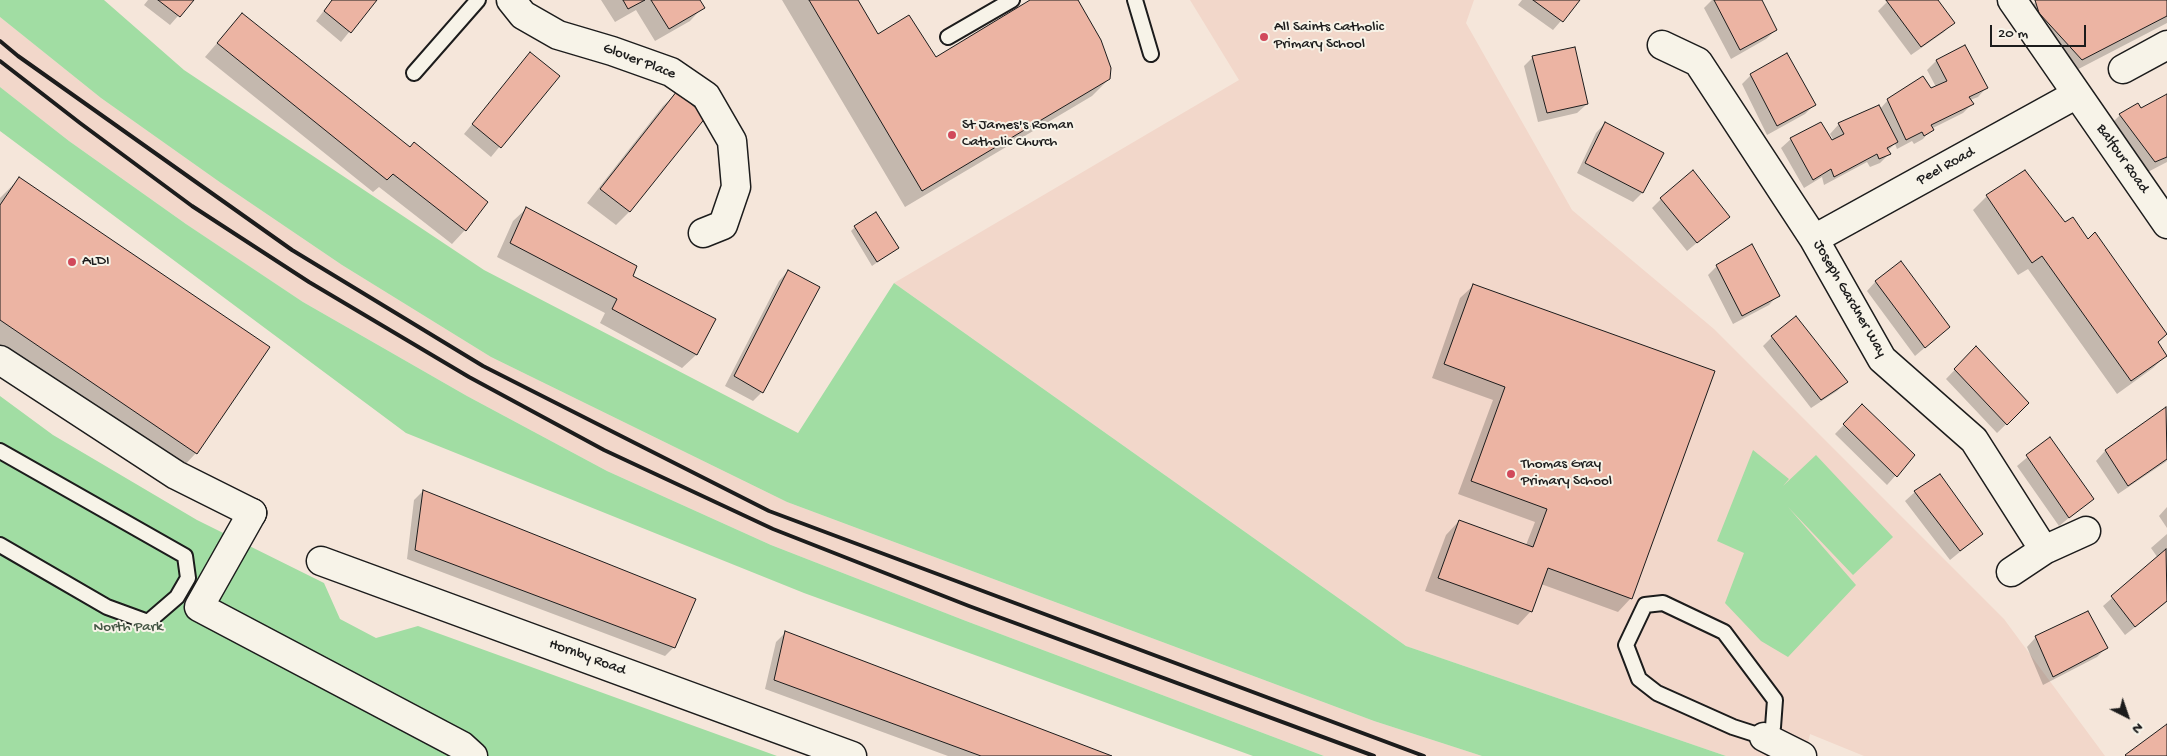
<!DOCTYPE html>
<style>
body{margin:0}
#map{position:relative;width:2167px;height:756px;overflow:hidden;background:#f5e6da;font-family:"Gochi Hand",sans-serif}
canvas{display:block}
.north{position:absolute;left:2102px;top:691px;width:50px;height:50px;-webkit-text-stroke:4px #f7f3e8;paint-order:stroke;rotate:139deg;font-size:14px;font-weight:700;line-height:20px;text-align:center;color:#1c1c1c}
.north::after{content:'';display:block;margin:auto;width:18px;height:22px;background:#1c1c1c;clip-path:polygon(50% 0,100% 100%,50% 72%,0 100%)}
.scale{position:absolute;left:1990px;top:25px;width:96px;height:22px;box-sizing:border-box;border:2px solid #1c1c1c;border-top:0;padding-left:6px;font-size:15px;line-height:18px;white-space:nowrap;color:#1c1c1c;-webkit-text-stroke:4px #f7f3e8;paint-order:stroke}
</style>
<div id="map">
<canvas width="2167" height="756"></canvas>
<div class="north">N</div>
<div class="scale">20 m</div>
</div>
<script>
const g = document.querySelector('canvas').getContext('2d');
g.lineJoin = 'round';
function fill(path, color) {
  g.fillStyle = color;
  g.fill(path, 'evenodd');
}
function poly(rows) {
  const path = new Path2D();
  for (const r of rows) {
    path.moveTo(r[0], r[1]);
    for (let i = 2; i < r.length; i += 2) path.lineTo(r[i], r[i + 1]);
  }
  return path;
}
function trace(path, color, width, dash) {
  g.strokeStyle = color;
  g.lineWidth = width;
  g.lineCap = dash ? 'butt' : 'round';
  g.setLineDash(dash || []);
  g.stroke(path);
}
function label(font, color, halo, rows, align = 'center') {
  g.font = font + ' "Gochi Hand",sans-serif';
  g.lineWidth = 4;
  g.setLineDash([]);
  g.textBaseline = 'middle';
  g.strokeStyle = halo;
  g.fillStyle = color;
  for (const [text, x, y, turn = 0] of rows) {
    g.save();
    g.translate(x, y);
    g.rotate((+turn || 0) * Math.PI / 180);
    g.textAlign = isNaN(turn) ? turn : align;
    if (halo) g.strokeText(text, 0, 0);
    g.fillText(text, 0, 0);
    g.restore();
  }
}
fill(poly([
 [1190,0,1474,0,1466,23,1572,210,1714,329,2004,619,2105,756,1864,756,1810,734,1805,756,1726,756,1406,646,894,283,1239,80],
 [0,17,101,98,221,183,342,265,491,357,787,502,1374,721,1482,756,1324,756,966,621,771,545,607,471,467,396,303,302,186,224,69,141,0,87]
]), '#f2d7ca');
fill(poly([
 [0,0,104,0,184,70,484,270,798,433,894,283,1406,646,1726,756,1482,756,1374,721,787,502,491,357,342,265,221,183,101,98,0,17],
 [0,87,69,141,186,224,303,302,467,396,607,471,771,545,966,621,1324,756,1253,756,804,593,406,433,0,131],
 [0,396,53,435,197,520,324,583,340,619,376,638,418,626,777,756,0,756],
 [1753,450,1789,479,1783,486,1816,455,1893,537,1853,575,1788,507,1856,585,1788,657,1761,641,1725,603,1744,553,1717,541]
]), '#a1dda3');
fill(poly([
 [148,0,192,0,170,25,144,5],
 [332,0,375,0,341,42,316,21],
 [601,0,699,0,703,7,690,21,655,41,636,10,615,22],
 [782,0,856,0,877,36,935,59,1032,0,1076,0,1109,79,1092,96,905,207],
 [1522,0,1579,0,1553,30,1518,5],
 [1712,0,1761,0,1776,30,1766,39,1731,59,1704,8],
 [1889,0,1937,0,1953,22,1944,32,1911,55,1878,11],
 [2038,0,2167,0,2167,23,2065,76,2019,18],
 [242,14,465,230,452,244,379,187,373,192,205,57],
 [1964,47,1987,87,1978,97,1970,100,1972,104,1963,113,1931,129,1923,139,1914,144,1912,141,1897,149,1895,144,1887,151,1889,154,1880,163,1870,167,1867,162,1824,185,1822,177,1804,188,1781,148,1791,139,1832,142,1834,141,1830,134,1839,124,1880,109,1888,100,1936,87,1927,70,1936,61],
 [530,54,558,76,491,157,464,134],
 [1533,57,1587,104,1577,113,1538,122,1524,66],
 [1751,75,1814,105,1805,114,1767,135,1742,84],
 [677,93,704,118,629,212,616,225,587,203,663,106],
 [2167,96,2167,162,2142,175,2107,128,2120,115,2140,110],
 [1605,123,1662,154,1642,193,1633,202,1577,173,1596,133],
 [2024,172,2064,224,2088,241,2166,335,2157,343,2166,355,2153,368,2117,394,2028,269,2018,275,1973,210,1987,196],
 [19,179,196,453,180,470,0,348,0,198],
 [1661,199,1728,217,1687,251,1652,208],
 [527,208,631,276,714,319,696,355,682,368,600,323,605,313,497,257,513,221],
 [855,227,897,248,872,266,851,231],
 [1717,266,1778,295,1769,305,1733,324,1708,275],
 [788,271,762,392,753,401,725,386,779,281],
 [1876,281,1949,327,1915,356,1867,291],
 [1474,285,1631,598,1618,612,1541,584,1531,611,1518,625,1425,591,1446,535,1459,521,1526,545,1535,522,1458,494,1493,400,1432,378,1460,298],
 [1772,337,1846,382,1837,391,1811,408,1763,346],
 [1967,357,2028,403,1997,433,1946,379],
 [1862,406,1914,455,1887,485,1835,434],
 [2166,408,2167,461,2118,494,2096,461,2105,451],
 [2050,438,2092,499,2059,526,2017,466],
 [1939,475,1982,534,1950,560,1905,501,1915,492],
 [423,491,674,647,665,656,407,559,414,500],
 [2167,507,2167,528,2159,516],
 [2167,534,2167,602,2125,635,2103,606,2158,558,2151,548],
 [785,633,1108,756,948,756,765,689,776,642],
 [2036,637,2106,648,2097,657,2043,685,2027,647]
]), '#0003');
const building = poly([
 [158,0,194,0,180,17,158,0],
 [332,0,377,0,351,33,324,11,332,0],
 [623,0,645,0,628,9,623,0],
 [651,0,700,0,705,8,669,29,651,0],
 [809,0,858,0,878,34,909,15,936,57,1030,0,1078,0,1101,40,1111,68,1110,79,922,191,809,0],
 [1533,0,1580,0,1563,22,1533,0],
 [1714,0,1762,0,1777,30,1740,50,1714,0],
 [1886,0,1938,0,1955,23,1921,47,1886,0],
 [2035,0,2167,0,2167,16,2082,60,2039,13,2035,0],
 [242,13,410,147,414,142,488,202,466,231,393,174,387,180,217,43,242,13],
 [1965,45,1988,88,1969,97,1974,104,1931,125,1934,130,1924,136,1922,132,1906,140,1887,99,1923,76,1931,88,1947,81,1936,60,1965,45],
 [1575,47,1588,104,1547,113,1532,56,1575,47],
 [530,52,560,76,501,148,472,124,530,52],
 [1787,53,1816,105,1777,126,1750,74,1787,53],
 [677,91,706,117,630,212,600,189,677,91],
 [2167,94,2167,157,2155,162,2119,114,2138,103,2141,108,2167,94],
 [1879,105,1898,142,1887,148,1891,154,1879,159,1877,154,1834,177,1831,169,1813,180,1790,138,1821,122,1832,140,1844,134,1838,123,1879,105],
 [1605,122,1664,153,1643,193,1585,163,1605,122],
 [1693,170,1730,217,1697,243,1660,198,1693,170],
 [2025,170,2065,222,2073,217,2088,239,2095,232,2167,334,2158,342,2167,356,2131,381,2042,256,2032,263,1986,195,2025,170],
 [19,177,270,347,197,454,0,320,0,205,19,177],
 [526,207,637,266,633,276,716,319,697,355,612,309,617,299,510,243,526,207],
 [876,212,899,248,877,262,854,226,876,212],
 [1752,244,1780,296,1742,316,1716,265,1752,244],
 [1901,261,1950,327,1925,348,1875,281,1901,261],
 [788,270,820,287,763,393,734,376,788,270],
 [1473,284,1715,371,1632,599,1548,568,1532,612,1438,578,1459,520,1533,547,1547,509,1471,481,1505,387,1444,364,1473,284],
 [1796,316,1848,382,1821,400,1771,336,1796,316],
 [1976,346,2029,403,2007,425,1954,369,1976,346],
 [1862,404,1915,455,1897,477,1843,424,1862,404],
 [2166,407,2167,459,2128,486,2105,450,2166,407],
 [2050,437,2094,499,2069,518,2026,455,2050,437],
 [1940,474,1983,534,1960,551,1914,491,1940,474],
 [423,490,696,599,675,648,415,550,423,490],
 [2166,549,2167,601,2135,627,2111,596,2166,549],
 [2088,611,2108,648,2053,677,2035,636,2088,611],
 [785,631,1112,756,981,756,774,680,785,631],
 [2167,724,2167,756,2126,756,2125,755,2167,724]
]);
fill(building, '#ecb4a3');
trace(building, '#1c1c1c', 1);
const lane = poly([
 [1135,0,1151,54],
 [948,37,1012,0],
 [414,73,478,0],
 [0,451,185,556,188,578,177,597,148,622,107,607,0,545],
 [1663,603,1724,632,1775,700,1773,727,1764,737,1733,727,1657,693,1639,679,1626,645,1645,605,1663,603]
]);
const street = poly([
 [511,0,523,15,558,35,612,51,671,72,706,96,732,141,736,187,723,225,703,233],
 [2012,0,2167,224],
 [1662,45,1698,62,1814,239,1882,359,1974,440,2044,550],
 [2123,69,2167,45],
 [1814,239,2077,94],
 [252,513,199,607,462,746,473,756],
 [321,561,852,756],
 [2011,572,2044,550,2086,531],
 [1764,737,1802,756]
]);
const secondary = poly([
 [0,360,176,475,252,513]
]);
trace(lane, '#1c1c1c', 18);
trace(street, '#1c1c1c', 31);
trace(secondary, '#1c1c1c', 31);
trace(lane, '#f7f3e8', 14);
trace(street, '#f7f3e8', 28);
trace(secondary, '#f7f3e8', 28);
trace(poly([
 [0,41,18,56,292,250,483,366,769,511,1424,756],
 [0,61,80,123,192,206,309,282,469,377,604,450,773,529,969,606,1374,756]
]), '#1c1c1c', 4);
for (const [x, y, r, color] of [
 [1264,37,5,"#d1495b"],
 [952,135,5,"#d1495b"],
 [72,262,5,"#d1495b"],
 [1511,474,5,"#d1495b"]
]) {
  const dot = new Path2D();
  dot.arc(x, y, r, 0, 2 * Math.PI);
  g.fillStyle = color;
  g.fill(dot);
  trace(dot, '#f7f3e8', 2);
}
label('15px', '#1c1c1c', '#f7f3e8', [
 ["All Saints Catholic",1274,28],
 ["Primary School",1274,45],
 ["St James's Roman",962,126],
 ["Catholic Church",962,143],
 ["ALDI",82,262],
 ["Thomas Gray",1521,465],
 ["Primary School",1521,482]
], 'left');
label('15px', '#1c1c1c', '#f7f3e8', [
 ["Glover Place",639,62,21],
 ["Balfour Road",2122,159,55],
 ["Peel Road",1946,167,-29],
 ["Joseph Gardner Way",1849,299,60],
 ["Hornby Road",587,658,20]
]);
label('15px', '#445644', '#f7f3e8', [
 ["North Park",128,628]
]);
</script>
